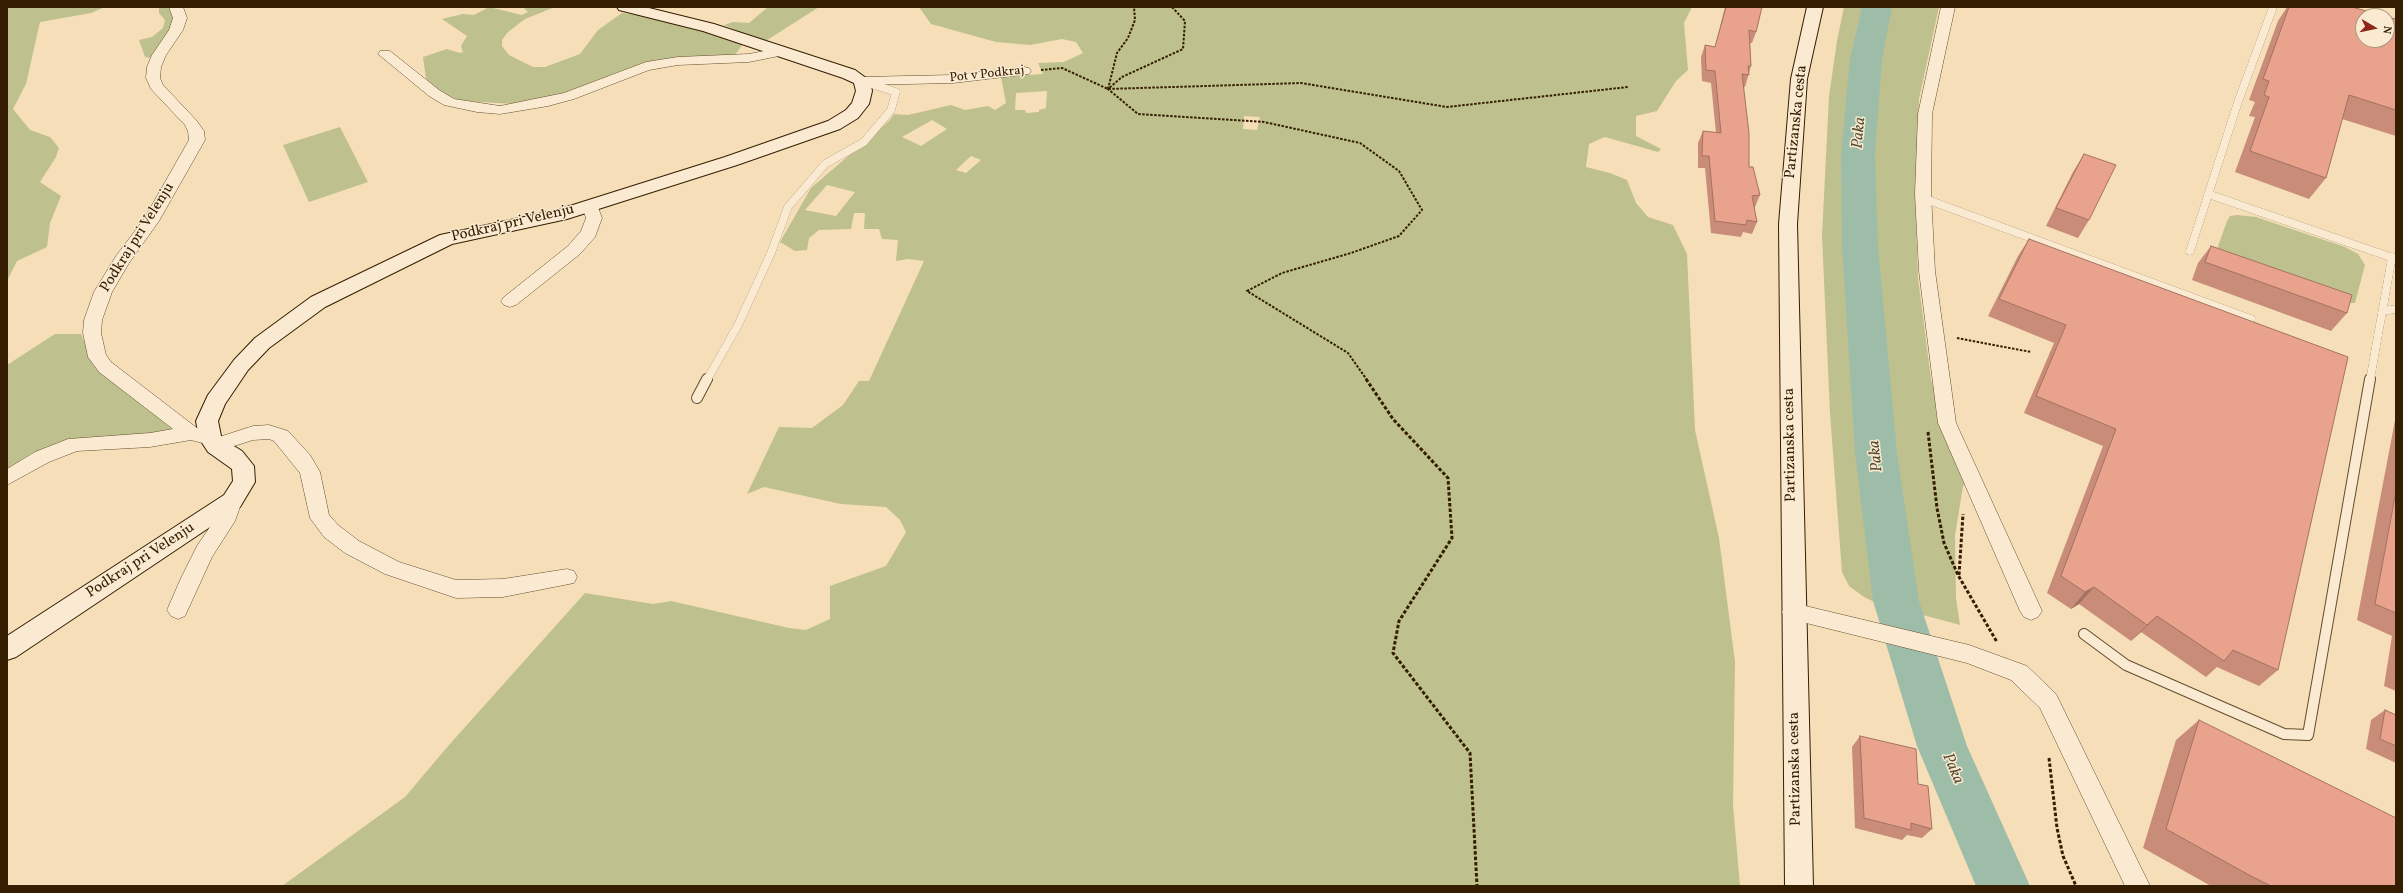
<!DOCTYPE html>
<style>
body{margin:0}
#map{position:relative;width:2403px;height:893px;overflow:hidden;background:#f6deb8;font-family:Vollkorn,serif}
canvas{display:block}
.frame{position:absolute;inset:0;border:8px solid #341d00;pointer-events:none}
.north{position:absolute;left:2355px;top:8px;width:40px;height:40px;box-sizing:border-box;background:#f9ead1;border:1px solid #aa987d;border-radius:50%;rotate:99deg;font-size:11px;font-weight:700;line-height:16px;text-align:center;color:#341d00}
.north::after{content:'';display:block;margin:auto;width:14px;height:18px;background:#8f2418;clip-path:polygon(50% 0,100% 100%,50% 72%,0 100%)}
</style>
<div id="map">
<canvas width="2403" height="893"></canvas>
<div class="frame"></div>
<div class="north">N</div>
</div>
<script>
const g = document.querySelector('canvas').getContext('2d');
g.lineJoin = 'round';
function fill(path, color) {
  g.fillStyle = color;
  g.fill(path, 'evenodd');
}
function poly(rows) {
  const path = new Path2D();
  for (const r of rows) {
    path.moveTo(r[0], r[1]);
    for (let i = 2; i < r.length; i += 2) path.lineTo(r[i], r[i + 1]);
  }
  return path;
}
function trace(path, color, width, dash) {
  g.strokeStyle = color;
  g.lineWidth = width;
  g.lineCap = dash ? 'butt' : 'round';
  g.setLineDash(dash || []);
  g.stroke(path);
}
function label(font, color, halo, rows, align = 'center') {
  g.font = font + ' Vollkorn,serif';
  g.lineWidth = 3;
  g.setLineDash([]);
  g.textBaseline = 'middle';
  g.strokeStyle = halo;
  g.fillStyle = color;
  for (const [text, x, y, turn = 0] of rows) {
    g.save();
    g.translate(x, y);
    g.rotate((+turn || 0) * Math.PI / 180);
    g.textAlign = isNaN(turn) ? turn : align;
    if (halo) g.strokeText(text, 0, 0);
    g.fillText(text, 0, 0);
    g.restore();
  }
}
fill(poly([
 [7,7,105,7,91,13,40,22,26,84,13,109,30,130,50,137,59,148,56,157,40,182,61,196,50,223,47,247,17,261,7,281],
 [159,7,170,7,174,20,173,26,150,58,145,57,139,40,152,37,163,28,165,20,159,13],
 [489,7,522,15,528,12,523,7,555,7,525,19,508,32,502,40,502,46,509,55,533,67,545,67,580,54,598,30,622,13,671,19,743,44,735,55,643,65,618,72,564,94,515,104,463,101,444,95,426,79,423,57,447,49,460,53,463,52,461,46,467,36,442,19,463,14,474,15],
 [768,7,819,7,764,42,724,25,733,22,749,23],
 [919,7,1692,7,1684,23,1688,70,1676,81,1657,111,1636,116,1636,136,1661,149,1658,152,1605,137,1589,144,1586,167,1610,173,1627,180,1636,203,1648,217,1673,225,1687,254,1695,430,1719,538,1735,662,1733,805,1740,886,282,886,405,797,449,745,585,593,653,604,671,601,789,628,806,630,830,619,830,586,886,566,906,532,900,520,886,507,841,504,764,487,747,494,779,427,812,428,843,405,859,381,869,381,924,261,908,259,896,261,898,240,882,239,879,229,864,229,865,213,854,213,851,229,819,230,809,238,807,250,795,251,780,242,811,188,889,121,894,114,908,115,951,105,965,110,988,106,995,110,1006,103,1001,77,1043,74,1038,63,1064,62,1083,53,1076,42,1062,39,1030,45,996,42,931,24],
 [1047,91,1046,108,1039,110,1039,112,1026,113,1025,110,1015,110,1016,93],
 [1244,116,1260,117,1257,130,1243,129],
 [932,120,947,129,921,146,902,137],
 [971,156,981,160,966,173,956,170],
 [827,185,855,192,836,216,805,210],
 [1844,7,1870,7,1855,84,1849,162,1849,239,1866,481,1882,587,1887,608,1864,597,1849,586,1842,572,1830,413,1822,236,1829,96,1837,41],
 [1884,7,1939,7,1919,99,1915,185,1918,278,1931,379,1940,412,1967,480,1963,486,1955,536,1956,598,1960,625,1908,611,1895,540,1877,374,1865,201,1867,125,1874,56],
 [340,127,368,182,309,202,283,145],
 [2237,215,2256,217,2345,247,2358,254,2365,265,2355,303,2344,303,2217,249,2227,221,2230,216],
 [55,334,81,334,93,363,140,400,141,405,173,427,168,433,158,436,92,437,60,443,32,453,7,469,7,365]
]), '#bec18d');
fill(poly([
 [1862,7,1892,7,1882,59,1875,155,1878,246,1897,453,1919,601,1967,746,2030,886,1976,886,1917,746,1873,601,1855,453,1842,246,1841,155,1850,59,1862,7]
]), '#9ebda8');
const laneFar1 = poly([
 [2208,194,2396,259],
 [1923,198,2251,319],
 [2190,251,2238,102,2273,7],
 [2383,311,2396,309],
 [707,380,738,325,771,253,788,207,825,164,864,142,891,110,896,92,862,81],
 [2370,380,2392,257]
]);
const lane = poly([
 [697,398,707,379],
 [2084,634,2126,665,2284,734,2308,735,2370,379]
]);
const street = poly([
 [169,7,183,7,187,18,183,30,166,55,161,67,160,78,163,85,196,120,204,131,205,140,159,221,129,263,112,292,102,320,101,333,106,355,111,362,197,428,217,433,219,437,253,426,269,425,288,431,310,455,320,472,329,515,338,525,359,541,399,562,456,580,503,579,567,569,574,571,577,577,574,583,503,597,456,598,385,574,345,553,324,537,310,518,300,473,274,441,269,439,253,440,215,452,208,450,206,444,191,440,150,447,77,451,49,462,7,485,7,469,35,452,68,439,150,433,173,429,99,372,88,357,83,333,84,320,94,292,116,256,144,219,189,140,188,131,185,125,151,89,146,78,147,67,152,55,169,30,173,18,169,7],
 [1941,7,1955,7,1932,114,1931,194,1935,271,1956,423,2042,611,2038,617,2031,620,2024,617,2020,611,1938,423,1919,271,1915,194,1918,114,1941,7],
 [779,48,784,49,786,52,784,55,749,62,678,65,649,70,574,99,548,106,500,114,477,112,444,105,429,96,378,54,380,51,390,51,439,90,454,99,500,106,564,93,646,62,678,57,749,54,779,48],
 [1024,67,1029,68,1031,71,1029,74,953,83,862,85,855,81,862,77,953,75,1024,67],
 [590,201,596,202,602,218,595,237,580,254,516,305,510,307,504,305,501,301,504,297,568,246,581,231,586,218,582,206,584,202,590,201],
 [232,493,239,496,242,501,235,521,212,557,185,616,178,619,171,616,167,610,181,578,197,546,216,518,225,496,232,493],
 [1793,603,1969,645,2027,666,2056,694,2150,886,2125,886,2040,708,2011,680,1967,663,1786,618,1782,612,1786,606,1793,603]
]);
const secondary = poly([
 [617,7,645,7,714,24,855,70,870,81,872,91,869,104,858,118,840,129,737,165,567,219,452,244,325,307,269,348,248,370,225,404,218,421,221,436,224,440,242,451,254,466,255,482,240,507,16,657,7,660,7,636,224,495,233,481,232,469,208,452,199,438,196,421,208,395,234,360,255,338,311,297,440,235,557,210,725,157,828,121,846,110,852,103,856,91,854,83,843,78,703,31,619,10,617,7],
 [1807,7,1823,7,1807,79,1797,224,1813,886,1785,886,1779,224,1791,79,1807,7]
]);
trace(laneFar1, '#644d2e', 8);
trace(lane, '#644d2e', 12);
trace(street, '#644d2e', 1);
trace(secondary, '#341d00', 2);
trace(poly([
 [1172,7,1185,21,1183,49,1122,77,1108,89,1138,114,1264,122,1360,143,1399,171,1422,210,1399,236,1351,253,1282,273,1247,291,1348,353,1367,380],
 [1041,70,1062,68,1108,89,1301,83,1447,107,1628,87],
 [1108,89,1117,53,1128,38,1135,20,1134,7],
 [1957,338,2031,352]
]), '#341d00', 2, [2.5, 1.5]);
trace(poly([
 [1366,379,1393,419,1448,478,1452,538,1399,621,1393,653,1470,753,1477,886],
 [1928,432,1937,508,1944,543,1958,575,1997,642],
 [1959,575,1963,514],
 [2049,758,2057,828,2063,856,2076,886]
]), '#341d00', 3, [3.5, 2]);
trace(laneFar1, '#f9ead1', 8);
trace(lane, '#f9ead1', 10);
fill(street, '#f9ead1');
fill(secondary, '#f9ead1');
fill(poly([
 [1725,7,1762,7,1756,32,1752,43,1750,43,1751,66,1745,87,1743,87,1749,167,1760,195,1755,207,1754,208,1757,222,1752,234,1743,232,1741,237,1711,233,1705,168,1698,168,1698,143,1703,131,1716,133,1711,83,1702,81,1701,57,1705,45,1715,47],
 [2287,7,2352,7,2396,19,2396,136,2342,119,2326,178,2309,199,2235,172,2255,117,2249,116,2255,102,2249,100,2278,21],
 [2084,154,2089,220,2078,238,2046,226,2073,172],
 [2029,239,2278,670,2259,686,2217,667,2206,677,2141,632,2131,641,2079,604,2071,609,2047,593,2103,446,2024,413,2054,343,1988,316,2018,256],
 [2211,246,2347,313,2331,331,2192,280,2198,263],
 [2396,415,2396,691,2384,686,2392,636,2357,620],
 [2385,710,2396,715,2396,763,2366,749,2371,720],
 [2199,720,2396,886,2211,886,2143,848,2176,740],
 [1860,736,1918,784,1932,829,1922,838,1907,835,1902,840,1855,828,1852,747]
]), '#c88c78');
fill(poly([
 [2094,587,2079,604,2071,609,2085,592],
 [2157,616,2141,632,2131,641,2147,625]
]), '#a37262');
const building = poly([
 [1726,7,1762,7,1756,32,1749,30,1751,66,1748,66,1749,75,1742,74,1749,133,1749,167,1753,167,1760,195,1752,196,1757,222,1747,220,1746,225,1715,221,1709,156,1702,156,1703,131,1721,133,1715,71,1706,70,1705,45,1715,47,1726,7],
 [2289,7,2352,7,2384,16,2363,16,2363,40,2387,40,2387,17,2396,19,2396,110,2349,95,2326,178,2250,151,2269,97,2264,95,2269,81,2263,79,2289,7],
 [2084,154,2116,165,2089,220,2056,208,2084,154],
 [2029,239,2348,357,2278,670,2233,650,2224,661,2157,616,2147,625,2094,587,2085,592,2061,576,2116,429,2036,396,2066,325,1999,299,2029,239],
 [2211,246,2352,295,2347,313,2205,262,2211,246],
 [2396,491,2396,613,2375,604,2396,491],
 [2385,710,2396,715,2396,746,2380,739,2385,710],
 [2199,720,2396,818,2396,886,2271,886,2249,875,2166,829,2199,720],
 [1860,736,1916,749,1918,784,1928,786,1932,829,1911,823,1911,830,1864,818,1860,736]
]);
fill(building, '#e9a38c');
trace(building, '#a37262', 1);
label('13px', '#341d00', '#f9ead1', [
 ["Pot v Podkraj",987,75,-6]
]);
label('15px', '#341d00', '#f9ead1', [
 ["Partizanska cesta",1797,122,-84],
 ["Podkraj pri Velenju",513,224,-13],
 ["Podkraj pri Velenju",138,238,-58],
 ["Partizanska cesta",1791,445,-91],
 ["Podkraj pri Velenju",141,561,-33],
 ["Partizanska cesta",1796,769,-91]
]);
label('italic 16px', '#544d32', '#f9ead1', [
 ["Paka",1860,133,-85],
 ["Paka",1877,456,-96],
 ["Paka",1952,769,67]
]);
</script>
